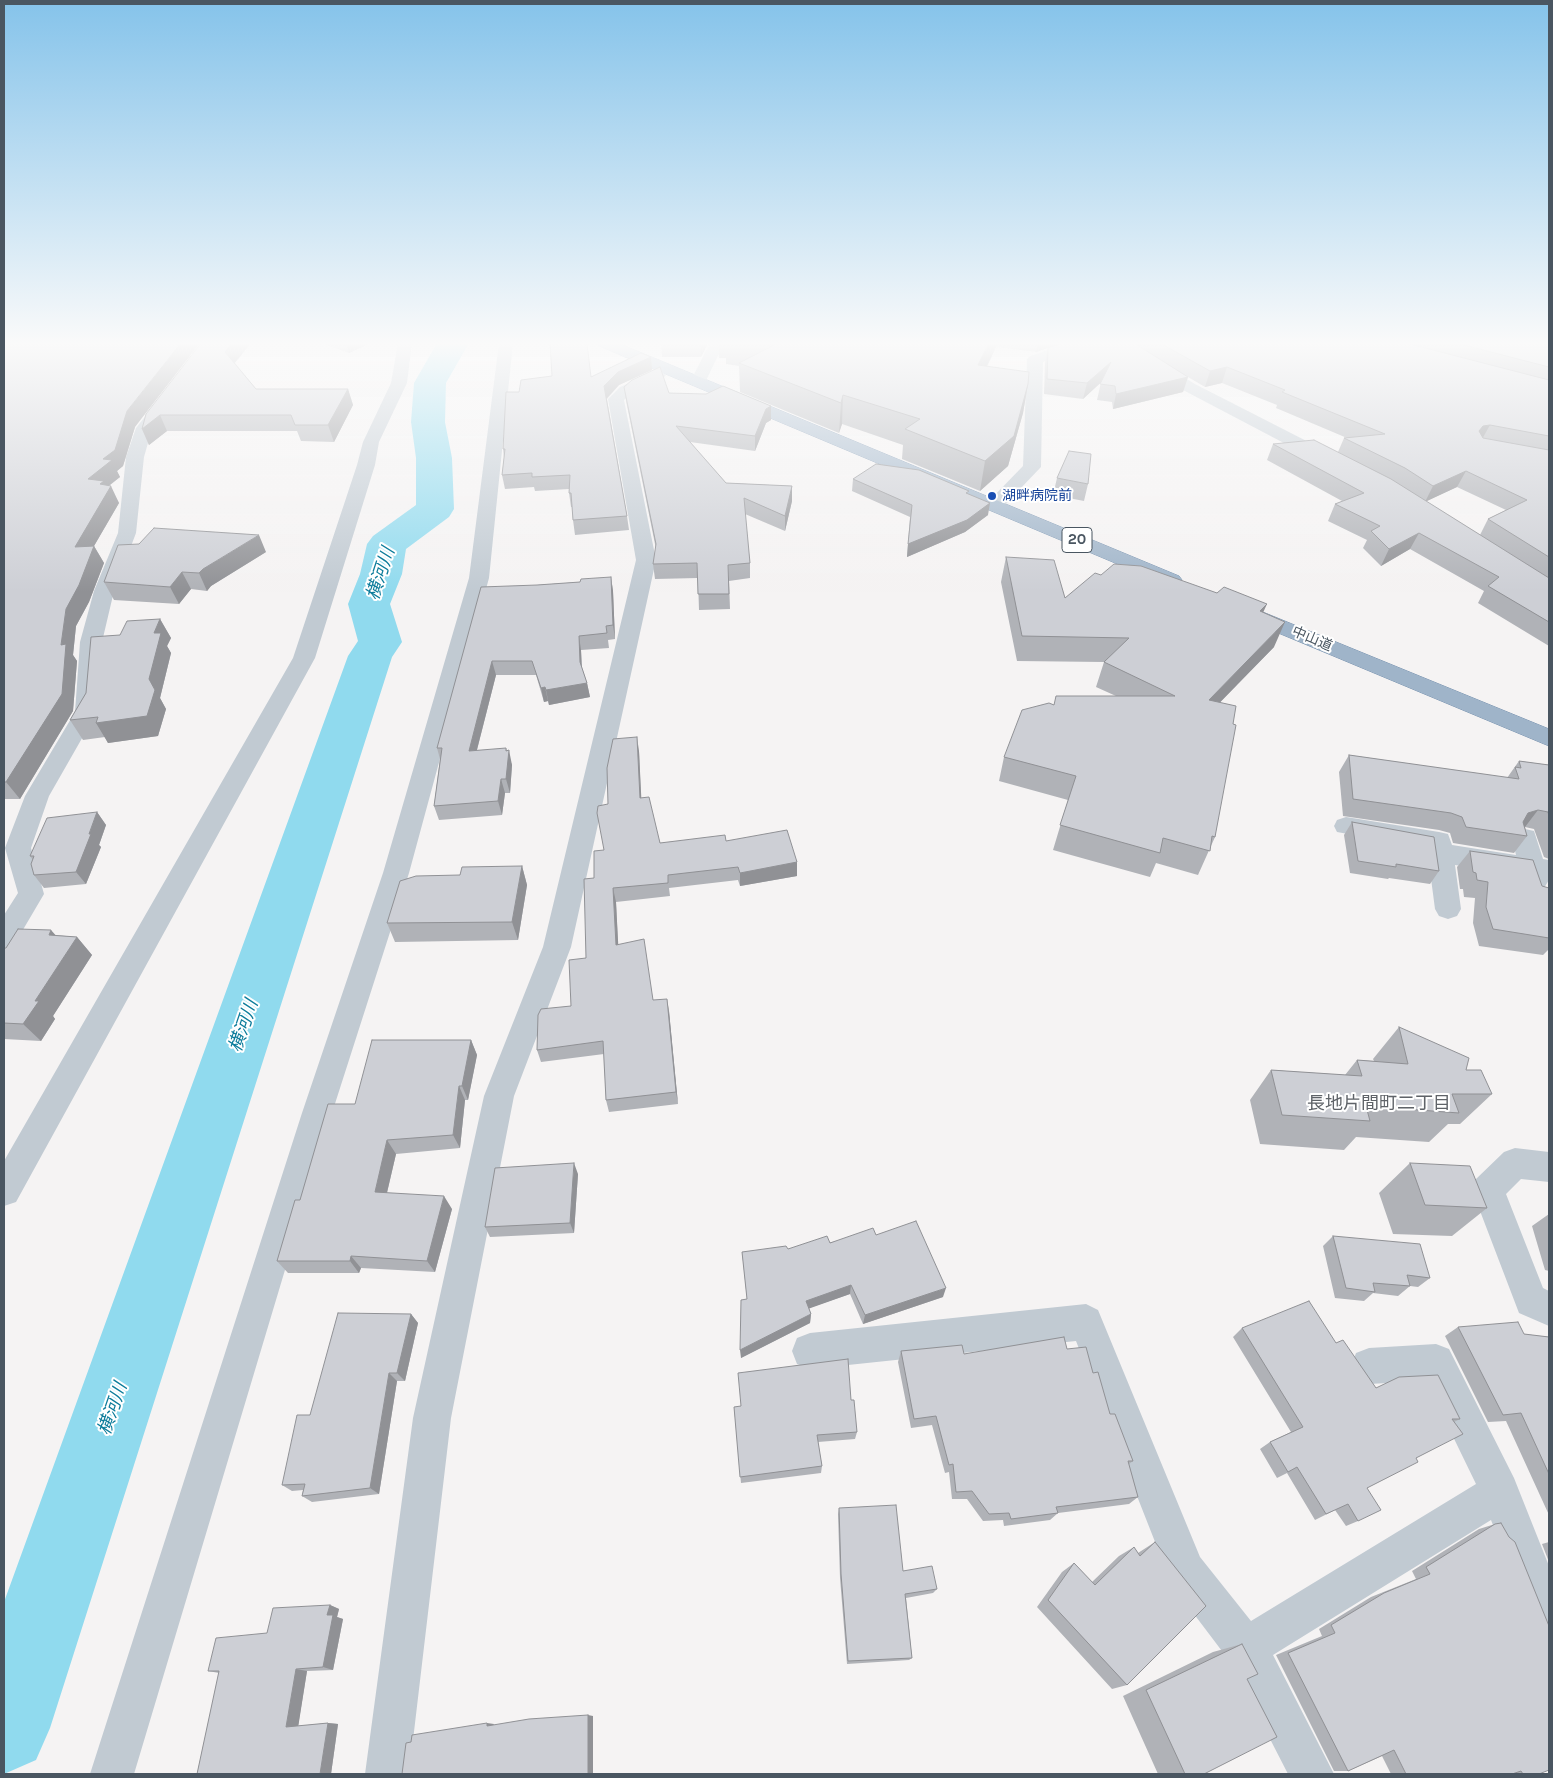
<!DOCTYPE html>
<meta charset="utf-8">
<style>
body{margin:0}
#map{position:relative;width:1553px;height:1778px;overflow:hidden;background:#f5f3f3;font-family:Karla,sans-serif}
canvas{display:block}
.frame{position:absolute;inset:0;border:5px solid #4a5661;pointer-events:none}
</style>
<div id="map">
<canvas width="1553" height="1778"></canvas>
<div class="frame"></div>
</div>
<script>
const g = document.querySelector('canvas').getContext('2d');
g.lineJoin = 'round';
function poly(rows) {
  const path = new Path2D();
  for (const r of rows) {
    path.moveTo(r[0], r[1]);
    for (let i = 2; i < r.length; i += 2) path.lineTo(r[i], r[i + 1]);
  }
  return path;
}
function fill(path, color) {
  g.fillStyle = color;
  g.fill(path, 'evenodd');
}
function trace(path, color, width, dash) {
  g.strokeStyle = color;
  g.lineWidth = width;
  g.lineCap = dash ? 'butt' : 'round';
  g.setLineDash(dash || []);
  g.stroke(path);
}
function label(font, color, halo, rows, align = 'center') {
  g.font = font + ' Karla,"Noto Sans JP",sans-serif';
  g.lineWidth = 4;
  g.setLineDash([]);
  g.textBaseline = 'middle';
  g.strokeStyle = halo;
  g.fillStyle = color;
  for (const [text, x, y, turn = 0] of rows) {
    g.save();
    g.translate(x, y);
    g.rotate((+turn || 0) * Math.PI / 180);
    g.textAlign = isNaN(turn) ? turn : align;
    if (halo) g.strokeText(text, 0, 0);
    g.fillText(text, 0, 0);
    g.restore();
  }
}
fill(poly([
 [437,343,469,343,446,383,445,422,452,458,454,509,449,517,406,549,402,574,390,604,402,642,392,657,50,1728,36,1760,4,1774,4,1602,348,656,358,641,348,604,360,574,367,544,373,536,416,505,416,458,411,422,414,383,437,343]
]), '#90daee');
const trunk = poly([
 [596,343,618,343,1179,576,1182,580,1179,584,1172,586,1165,584,599,346,596,343],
 [1248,606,1549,729,1549,746,1240,617,1237,612,1240,607,1248,606]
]);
trace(trunk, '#7690ad', 1);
fill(poly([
 [398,343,412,343,407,383,379,442,375,465,315,658,16,1202,4,1206,4,1161,293,658,357,465,363,442,391,383,398,343],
 [499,343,513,343,489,578,409,873,332,1113,134,1774,90,1774,302,1113,383,873,469,578,499,343],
 [710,343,724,343,704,385,692,385,690,382,710,343],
 [1069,343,1091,343,1089,346,1043,362,1041,467,1000,510,988,510,985,506,988,502,1023,466,1027,359,1030,356,1069,343],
 [1109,343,1127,343,1195,384,1332,454,1335,458,1332,462,1320,462,1183,390,1109,343],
 [658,370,663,372,666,375,663,378,632,393,624,400,656,560,571,947,514,1096,451,1418,409,1774,365,1774,413,1418,484,1096,543,947,636,560,608,399,620,387,658,370],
 [164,398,172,403,152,429,144,457,136,533,114,591,102,642,97,712,49,796,31,848,44,894,14,945,4,948,4,915,18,893,5,848,25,796,75,712,80,642,94,591,118,533,126,457,136,428,158,400,164,398],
 [1346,817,1439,832,1448,834,1452,845,1516,855,1512,838,1516,831,1525,829,1534,831,1543,859,1549,860,1549,880,1544,888,1535,891,1526,888,1521,875,1455,865,1461,909,1457,916,1448,919,1439,916,1435,909,1427,848,1337,832,1334,826,1337,820,1346,817],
 [1515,1148,1549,1152,1549,1182,1521,1179,1506,1194,1543,1288,1549,1291,1549,1326,1519,1313,1472,1190,1476,1179,1504,1152,1515,1148],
 [1086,1304,1098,1310,1200,1557,1251,1621,1476,1484,1426,1381,1369,1384,1356,1379,1351,1366,1356,1353,1369,1348,1436,1344,1449,1349,1514,1478,1549,1566,1549,1634,1533,1629,1491,1520,1273,1655,1334,1774,1288,1774,1231,1663,1172,1585,1076,1341,810,1369,797,1364,792,1351,797,1338,810,1333,1086,1304]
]), '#c1cad2');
fill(trunk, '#9fb4c9');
fill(poly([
 [4,343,135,427,123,466,117,471,120,477,109,486,119,503,94,546,104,563,89,602,76,626,73,655,77,661,73,711,20,799,5,799,4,802],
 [251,343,235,363,256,389,348,389,353,405,334,442,301,441,297,431,167,431,149,445,142,429],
 [320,343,371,343,349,353],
 [661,343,708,343,701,357,662,357],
 [719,343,1549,343,1549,646,1478,603,1484,591,1410,549,1381,566,1363,548,1367,540,1328,521,1335,504,1342,501,1267,460,1273,444,1338,452,1344,438,1347,438,1276,408,1277,405,1222,383,1205,387,1188,377,1183,392,1113,409,1112,402,1097,400,1101,382,1083,399,1044,394,1045,363,1048,348,1050,347,1036,352,996,347,987,367,1028,384,1023,413,1008,466,980,491,902,459,903,445,842,424,839,433,740,392,739,366,726,364,726,358,719,358],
 [1457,487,1506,510,1488,519,1480,535,1426,501],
 [651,357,652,370,619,385,607,399,627,516,629,530,575,535,573,520,572,507,571,507,569,493,569,489,535,491,534,487,505,489,502,475,504,458,503,449,591,377],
 [624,387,771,406,771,420,766,423,755,451,690,442,726,483,792,486,792,501,785,531,745,514,750,563,750,578,729,581,730,609,699,610,698,578,655,579,653,564,656,549,626,401],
 [1057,478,1088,484,1084,501,1053,495],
 [853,479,988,515,965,532,907,557,910,517,852,491],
 [266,552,211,586,207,591,191,589,179,604,114,600,104,582],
 [1006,557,1065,598,1101,575,1263,612,1274,647,1220,702,1233,724,1215,837,1198,875,1156,863,1150,877,1053,850,1068,800,999,781,1004,757,1116,696,1096,687,1104,662,1017,661,1001,582],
 [611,577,613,591,615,639,608,640,609,648,581,650,582,668,587,683,590,697,549,705,548,701,544,702,536,675,496,675,477,750,506,751,512,765,510,793,505,793,502,815,439,820,434,806,440,759,437,748,537,585,580,582],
 [160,619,171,638,167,646,171,653,160,698,166,709,158,736,108,743,105,737,83,740,70,720,120,635],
 [639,751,641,798,660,843,726,841,797,862,797,876,740,886,738,880,669,888,670,896,616,902,618,945,653,1000,669,1011,678,1104,609,1112,606,1100,604,1054,541,1062,537,1050,571,1006,586,958,594,878,604,850,608,804],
 [1349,755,1507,778,1519,761,1549,765,1549,859,1544,857,1534,829,1525,827,1527,836,1514,853,1453,843,1450,833,1439,830,1343,816,1339,772],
 [97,812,106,825,99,845,101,847,86,884,44,888,34,875,33,860,30,856],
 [1352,822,1439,871,1430,884,1389,878,1388,879,1350,873,1344,835],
 [1470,851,1542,886,1549,888,1549,949,1543,955,1479,946,1473,923,1475,898,1464,897,1463,889,1460,889,1457,867],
 [522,866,527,885,518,940,395,942,387,923,460,875],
 [55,935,77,937,92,955,53,1016,55,1019,41,1041,4,1039,4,948,6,948],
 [1399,1027,1466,1070,1492,1094,1460,1124,1448,1124,1429,1142,1356,1137,1344,1150,1260,1144,1250,1100,1271,1070,1345,1075,1357,1060,1374,1061,1373,1059],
 [471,1040,477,1055,468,1100,465,1100,460,1148,396,1154,387,1193,452,1209,435,1272,361,1268,359,1273,288,1273,277,1261,300,1200],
 [1410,1163,1487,1208,1452,1236,1393,1234,1379,1193],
 [578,1174,574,1233,490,1237,485,1227],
 [1549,1214,1549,1271,1545,1270,1532,1226],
 [876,1235,943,1297,863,1324,850,1294,809,1308,811,1314,810,1323,741,1358,747,1299,742,1252,788,1249],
 [1333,1236,1430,1278,1418,1287,1410,1286,1398,1296,1373,1293,1364,1301,1335,1298,1323,1246],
 [411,1314,418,1323,405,1381,397,1381,379,1494,312,1502,302,1496,303,1490,292,1491,282,1485,310,1415],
 [1458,1327,1524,1334,1549,1337,1549,1515,1506,1421,1488,1422,1445,1336],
 [1242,1328,1336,1343,1376,1388,1460,1419,1454,1422,1416,1458,1367,1488,1358,1521,1346,1526,1335,1510,1315,1520,1287,1473,1277,1478,1260,1449,1270,1442,1291,1432,1233,1337],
 [1067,1349,1093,1373,1110,1414,1133,1461,1129,1464,1138,1497,1129,1504,1058,1513,1050,1520,1004,1526,1003,1520,983,1521,967,1499,952,1499,949,1472,945,1473,932,1425,911,1428,898,1362,901,1351,964,1354],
 [851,1400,857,1432,855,1439,818,1442,822,1466,821,1473,741,1483,734,1407],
 [839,1508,903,1571,937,1589,933,1593,906,1598,912,1658,909,1660,847,1664,840,1578,838,1514],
 [1495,1524,1539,1774,1391,1774,1382,1756,1348,1771,1334,1771,1276,1655,1322,1636,1319,1629,1371,1597,1416,1579,1412,1571,1479,1529],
 [1155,1542,1127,1685,1112,1689,1037,1607,1062,1572,1074,1563,1092,1582,1119,1556,1134,1547,1138,1553],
 [1549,1542,1549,1562,1542,1544],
 [330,1605,339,1609,337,1617,343,1619,333,1670,307,1671,298,1726,328,1723,338,1724,331,1774,197,1774,219,1673,208,1671],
 [1242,1644,1247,1679,1204,1774,1158,1774,1123,1696,1213,1652]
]), '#b0b2b7');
fill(poly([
 [181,343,200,343,135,427,123,466,117,471,120,477,107,487,111,486,119,503,94,546,104,563,89,602,76,626,73,655,77,661,73,711,20,799,6,782,61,645,75,547,88,479,103,459,127,411],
 [232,343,251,343,231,367,225,352],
 [346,343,371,343,349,353],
 [700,343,708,343,701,357],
 [989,343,997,343,996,347,973,394,978,365],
 [1038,343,1063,343,1036,352],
 [651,357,652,370,619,385,606,399,604,386,618,372],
 [1111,362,1107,377,1083,399,1087,383],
 [1227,367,1222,383,1205,387,1210,371],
 [1188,377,1183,392,1113,409,1116,394],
 [1028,384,1023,413,1008,466,980,491,985,461],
 [348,389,353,405,334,442,328,425],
 [843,395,842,424,839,433,841,403],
 [771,406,771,420,766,423,755,451,755,436,766,409],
 [160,415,167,431,149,445,142,429],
 [1490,425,1481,441,1479,431,1483,426],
 [1466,471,1457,487,1425,502,1433,486],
 [792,486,792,501,785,531,785,516],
 [990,503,988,515,965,532,907,557,908,544],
 [1419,533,1410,549,1381,566,1389,549],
 [259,535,266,552,211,586,207,591,199,573,203,569],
 [182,572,191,589,179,604,170,587],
 [611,577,613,591,615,639,613,625],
 [1267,604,1256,628,1260,611],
 [160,619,171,638,167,646,171,653,160,698,166,709,158,736,108,743,96,723,154,633],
 [1285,622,1274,647,1199,724,1209,700],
 [579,636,581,650,582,676,580,662],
 [492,661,496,675,473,765,469,751],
 [587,683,590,697,549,705,546,690],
 [545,687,548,701,544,702,541,688],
 [637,737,639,751,642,812,640,798],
 [506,748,508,757,509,750,512,765,510,793,506,779],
 [501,779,505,793,502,815,498,801],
 [1538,810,1525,827,1514,830,1528,813],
 [97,812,106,825,99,845,101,847,86,884,76,872],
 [797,862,797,876,740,886,740,873],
 [522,866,527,885,518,940,512,922],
 [613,888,616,902,619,959,616,945],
 [51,930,67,948,49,935],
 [77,937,92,955,53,1016,55,1019,41,1041,23,1024,35,1001],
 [667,999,669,1011,678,1104,676,1092],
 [471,1040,477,1055,468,1100,462,1086],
 [459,1086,465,1100,460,1148,453,1135],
 [387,1140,396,1154,384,1205,375,1192],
 [574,1163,578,1174,574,1233,570,1223],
 [444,1196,452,1209,435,1272,427,1261],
 [351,1256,361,1268,359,1273,350,1261],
 [851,1285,850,1294,805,1310,806,1301],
 [946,1288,943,1297,863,1324,865,1315],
 [411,1314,418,1323,405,1381,397,1373],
 [811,1314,810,1323,741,1358,740,1350],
 [389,1373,397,1381,379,1494,370,1488],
 [330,1605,339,1609,337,1617,343,1619,333,1670,323,1667,327,1615],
 [296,1669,307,1671,298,1728,286,1727],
 [588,1715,593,1716,593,1774,588,1774],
 [328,1723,338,1724,331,1774,320,1774],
 [487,1723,494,1724,493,1727,487,1726]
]), '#909195');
const building = poly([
 [4,343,181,343,127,411,115,450,103,459,112,460,88,479,104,481,100,484,111,486,75,547,94,546,79,585,66,609,61,645,66,644,62,694,6,782,4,782,4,343],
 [201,343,232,343,225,352,256,389,348,389,328,425,295,425,291,415,160,415,142,429,146,414,201,343],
 [550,343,587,343,591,377,641,353,651,357,618,372,604,386,627,516,573,520,571,493,569,493,570,475,532,477,532,473,502,475,505,449,503,449,506,392,519,392,521,380,552,376,550,343],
 [778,343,989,343,978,365,1029,372,1028,384,1014,436,985,461,905,429,920,419,843,395,841,403,739,363,778,343],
 [1062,343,1134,343,1188,377,1116,394,1115,386,1100,384,1111,362,1087,383,1047,379,1048,348,1062,343],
 [1160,343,1406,343,1549,380,1549,436,1490,425,1483,426,1479,431,1483,438,1549,450,1549,557,1488,519,1527,500,1466,471,1433,486,1405,468,1344,438,1385,434,1282,392,1285,390,1227,367,1210,371,1160,343],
 [1456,343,1549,343,1549,367,1456,343],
 [660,367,669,393,706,394,723,386,771,406,766,409,755,436,676,426,726,483,792,486,785,516,744,498,750,563,728,565,729,594,698,594,697,563,653,564,656,544,624,387,632,380,660,367],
 [1314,440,1391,479,1549,578,1549,622,1488,586,1499,577,1419,533,1389,549,1371,531,1380,526,1335,504,1364,493,1273,444,1314,440],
 [1069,451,1091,454,1088,484,1057,478,1069,451],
 [876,464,919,470,969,491,966,493,990,503,967,520,908,544,912,505,853,479,876,464],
 [154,528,259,535,203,569,199,573,182,572,170,587,104,582,118,545,139,544,154,528],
 [1006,557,1054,560,1065,598,1095,573,1101,575,1114,564,1141,566,1217,593,1224,587,1267,604,1260,611,1285,622,1209,700,1236,706,1233,724,1236,725,1215,837,1212,836,1210,851,1163,838,1160,853,1060,825,1076,776,1004,757,1022,710,1049,703,1054,705,1056,696,1175,696,1104,662,1129,638,1022,636,1006,557],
 [611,577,613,625,606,626,607,633,579,636,580,662,587,683,546,690,545,687,541,688,532,661,492,661,469,751,506,748,506,751,509,750,506,779,501,779,498,801,434,806,442,748,437,748,481,587,537,585,580,582,581,579,611,577],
 [160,619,154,633,161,633,149,679,155,690,147,716,96,723,98,717,70,720,86,693,91,637,120,635,127,621,160,619],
 [637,737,640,798,649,797,660,843,725,835,726,841,787,830,797,862,740,873,738,867,668,875,668,883,613,888,616,945,644,939,653,1000,667,999,676,1092,606,1100,603,1041,537,1050,538,1015,541,1009,571,1006,569,960,586,958,584,879,594,878,594,851,604,850,597,813,598,806,608,804,607,768,613,739,637,737],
 [1349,755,1519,779,1515,767,1521,768,1519,761,1549,765,1549,816,1548,812,1538,810,1528,813,1523,822,1527,836,1466,827,1462,817,1451,813,1353,799,1349,755],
 [97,812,89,834,91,834,76,872,34,875,31,864,34,856,30,856,47,818,97,812],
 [1352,822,1434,837,1439,871,1396,864,1396,867,1358,861,1352,822],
 [1470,851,1533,860,1542,886,1549,888,1549,938,1493,929,1486,907,1488,882,1477,880,1476,873,1473,872,1470,851],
 [522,866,512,922,387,923,400,881,416,876,460,875,462,867,522,866],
 [18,929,51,930,49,935,77,937,35,1001,39,1001,23,1024,4,1023,4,948,6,948,18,929],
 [1399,1027,1469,1058,1466,1070,1481,1070,1492,1094,1452,1094,1459,1113,1366,1106,1370,1121,1282,1115,1271,1070,1362,1076,1357,1060,1408,1064,1399,1027],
 [372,1040,471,1040,462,1086,459,1086,453,1135,387,1140,375,1192,444,1196,427,1261,351,1256,350,1261,277,1261,295,1200,300,1200,328,1104,355,1104,372,1040],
 [574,1163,570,1223,485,1227,495,1168,574,1163],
 [1410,1163,1470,1166,1487,1208,1425,1205,1410,1163],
 [916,1221,946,1288,865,1315,851,1285,806,1301,811,1314,740,1350,741,1300,747,1299,742,1252,786,1246,788,1249,827,1236,830,1243,873,1228,876,1235,916,1221],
 [1333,1236,1420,1244,1430,1278,1407,1275,1410,1286,1373,1283,1375,1292,1346,1288,1333,1236],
 [1309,1301,1336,1343,1343,1340,1376,1388,1399,1377,1438,1375,1460,1419,1452,1419,1463,1434,1416,1458,1418,1462,1367,1488,1381,1510,1358,1521,1348,1504,1326,1514,1297,1467,1288,1472,1270,1442,1303,1427,1242,1328,1309,1301],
 [338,1313,411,1314,397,1373,389,1373,370,1488,302,1496,305,1484,282,1485,297,1415,310,1415,338,1313],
 [1518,1322,1524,1334,1549,1337,1549,1474,1521,1413,1503,1415,1458,1327,1518,1322],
 [1064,1337,1067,1349,1086,1347,1093,1373,1098,1372,1110,1414,1115,1414,1133,1461,1128,1461,1138,1497,1056,1507,1058,1513,1011,1519,1009,1513,989,1514,972,1491,956,1492,953,1464,949,1465,936,1416,914,1419,901,1351,962,1345,964,1354,1064,1337],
 [848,1359,851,1400,854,1400,857,1432,817,1435,822,1466,740,1477,734,1407,741,1406,738,1373,848,1359],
 [896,1505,903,1571,932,1566,937,1589,905,1594,912,1658,848,1661,841,1574,839,1508,896,1505],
 [1501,1523,1509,1537,1515,1542,1549,1626,1549,1770,1539,1774,1523,1774,1521,1771,1512,1774,1406,1774,1394,1750,1348,1771,1288,1653,1335,1633,1331,1625,1384,1593,1430,1574,1426,1567,1495,1524,1501,1523],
 [1155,1542,1206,1606,1127,1685,1048,1600,1074,1563,1095,1585,1134,1547,1140,1556,1155,1542],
 [330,1605,327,1615,333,1615,323,1667,296,1669,286,1727,328,1723,320,1774,197,1774,219,1671,208,1671,216,1638,267,1633,273,1608,330,1605],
 [1242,1644,1258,1674,1247,1679,1277,1737,1204,1774,1185,1774,1146,1690,1242,1644],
 [588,1715,588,1774,402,1774,406,1743,411,1742,412,1735,487,1723,487,1726,529,1719,588,1715]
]);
fill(building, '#cdcfd5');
trace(building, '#909195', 1);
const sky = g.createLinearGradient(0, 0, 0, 592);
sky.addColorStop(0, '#85c3ea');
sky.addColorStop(0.58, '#fafafa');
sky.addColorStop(1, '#fafafa00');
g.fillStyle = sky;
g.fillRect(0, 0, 1553, 592);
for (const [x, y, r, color] of [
 [992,496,5,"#1a4fb4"]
]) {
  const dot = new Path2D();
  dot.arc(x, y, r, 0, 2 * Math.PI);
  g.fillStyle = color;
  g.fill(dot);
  trace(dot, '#fff', 2);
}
label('14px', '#164399', '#fff', [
 ["湖畔病院前",1002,496]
], 'left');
label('14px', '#4a5661', '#fff', [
 ["中山道",1312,639,23]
]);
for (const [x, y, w] of [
 [1077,540,30]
]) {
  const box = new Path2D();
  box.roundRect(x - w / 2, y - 12.5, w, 25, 4);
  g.fillStyle = '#fff';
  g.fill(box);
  trace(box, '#4a5661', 1);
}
label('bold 15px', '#4a5661', null, [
 ["20",1077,540]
]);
label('italic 18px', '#0c7c9b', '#fff', [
 ["横河川",381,574,-72],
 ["横河川",244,1026,-71],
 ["横河川",113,1409,-71]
]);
label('18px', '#5f6368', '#fff', [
 ["長地片間町二丁目",1379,1104]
]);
</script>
